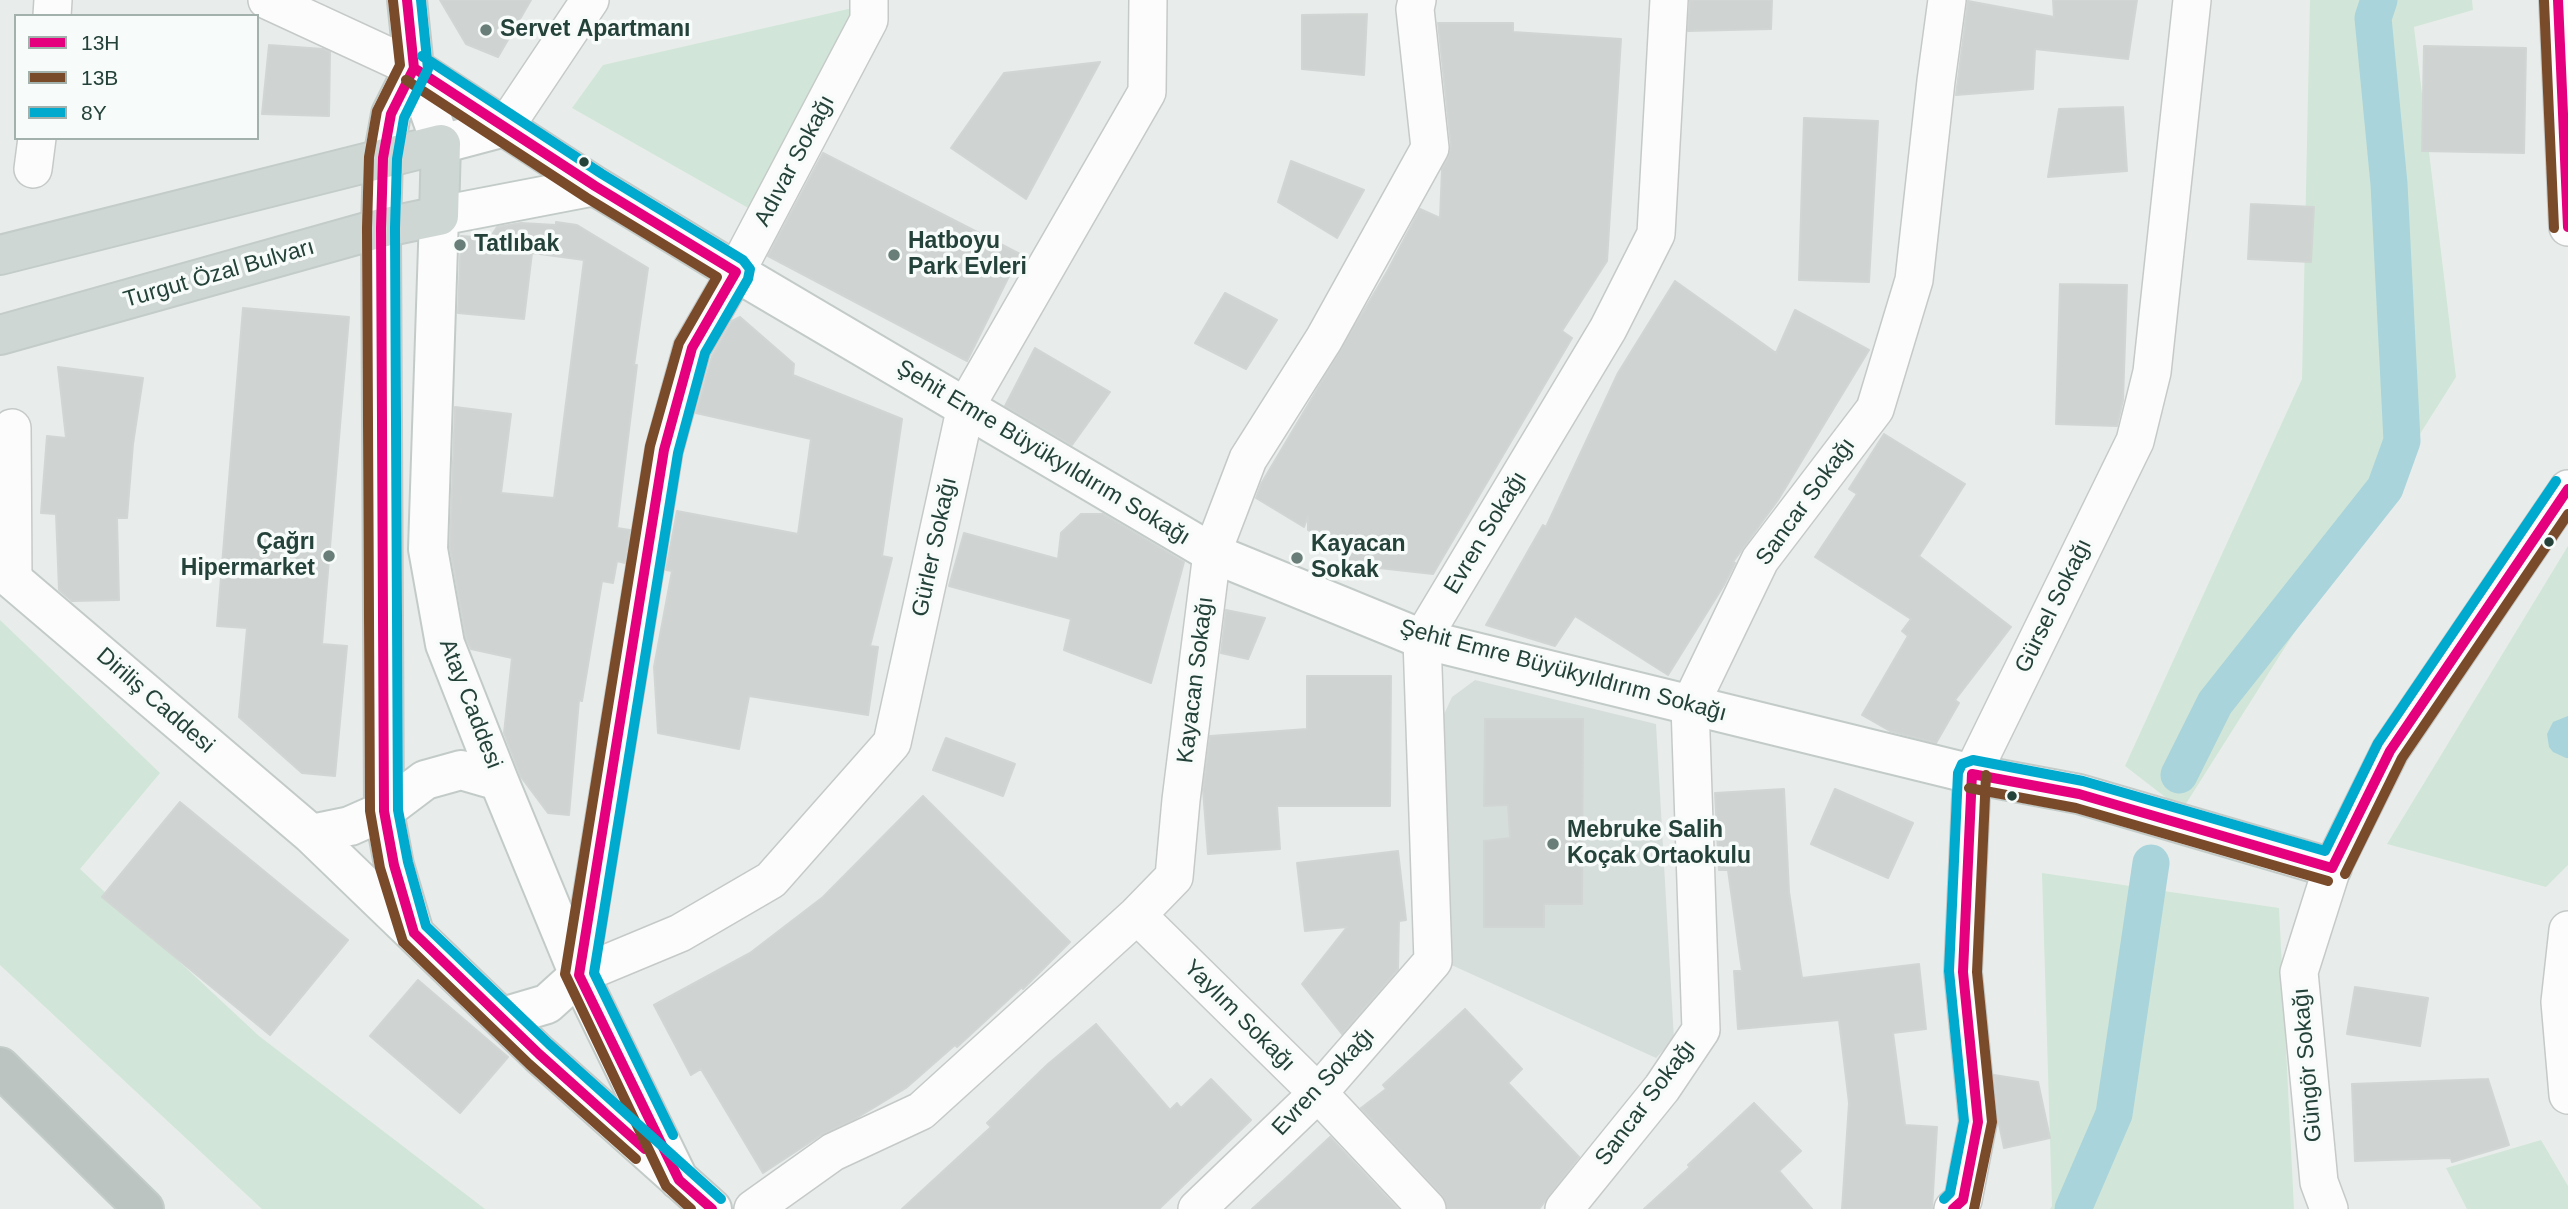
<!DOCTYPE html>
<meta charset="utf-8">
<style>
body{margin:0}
#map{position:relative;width:2568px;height:1209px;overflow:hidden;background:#e8edeb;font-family:Arial,sans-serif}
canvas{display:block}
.legend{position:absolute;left:14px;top:14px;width:245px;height:126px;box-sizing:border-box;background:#f7fbf9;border:2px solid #a3b1ad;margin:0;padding:9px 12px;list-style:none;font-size:21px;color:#24423a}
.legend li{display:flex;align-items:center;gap:14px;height:35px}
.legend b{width:35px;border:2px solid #a3b1ad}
</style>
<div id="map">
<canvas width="2568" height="1209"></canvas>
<ul class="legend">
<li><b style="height:9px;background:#e5007d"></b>13H</li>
<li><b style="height:9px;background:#7a4b2a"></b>13B</li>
<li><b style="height:9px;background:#00a9ce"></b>8Y</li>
</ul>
</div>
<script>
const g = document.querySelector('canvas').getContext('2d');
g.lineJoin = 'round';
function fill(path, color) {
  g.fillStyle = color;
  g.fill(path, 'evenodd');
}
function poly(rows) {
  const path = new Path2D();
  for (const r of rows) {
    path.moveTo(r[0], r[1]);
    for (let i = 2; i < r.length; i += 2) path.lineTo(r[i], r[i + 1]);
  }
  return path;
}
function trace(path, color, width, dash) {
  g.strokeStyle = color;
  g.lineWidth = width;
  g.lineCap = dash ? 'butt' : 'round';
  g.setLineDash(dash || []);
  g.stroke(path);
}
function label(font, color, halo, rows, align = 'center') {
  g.font = font + ' Arial,sans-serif';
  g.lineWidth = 7;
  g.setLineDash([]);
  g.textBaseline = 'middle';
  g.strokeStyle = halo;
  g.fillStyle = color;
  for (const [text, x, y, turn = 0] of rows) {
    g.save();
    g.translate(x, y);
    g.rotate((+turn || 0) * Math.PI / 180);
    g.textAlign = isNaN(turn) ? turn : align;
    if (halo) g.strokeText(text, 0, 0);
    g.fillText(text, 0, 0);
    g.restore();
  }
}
fill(poly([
 [1475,680,1656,724,1674,1039,1656,1058,1447,963,1439,725,1452,697]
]), '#d6dedb');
fill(poly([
 [2310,0,2472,0,2473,10,2414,27,2456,377,2182,810,2125,766,2302,379],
 [857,7,750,209,572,108,603,65],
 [2568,546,2568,865,2546,887,2387,844],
 [0,620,160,773,80,869,259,1036,485,1209,262,1209,0,965],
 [2042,873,2279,908,2294,1209,2050,1209,2052,1206],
 [2541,1140,2568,1186,2568,1209,2467,1209,2446,1168]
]), '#d1e6d8');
fill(poly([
 [2568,716,2568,758,2566,758,2553,752,2549,747,2547,734,2553,722]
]), '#a9d4db');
trace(poly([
 [2179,775,2215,703,2385,488,2402,441,2389,184,2373,18,2379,0],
 [2073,1209,2114,1114,2151,863]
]), '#a9d4db', 37);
const building = poly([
 [440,0,531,0,498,57,466,44,440,0],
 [1690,0,1772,0,1771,29,1688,31,1690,0],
 [2053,0,2137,0,2128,59,2035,49,2033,89,1956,95,1968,1,2054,17,2053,0],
 [1367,14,1364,75,1302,69,1302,15,1367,14],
 [1438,23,1513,23,1513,32,1621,39,1607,261,1562,331,1572,338,1433,574,1343,564,1349,555,1308,530,1308,516,1304,527,1256,498,1261,484,1388,270,1420,209,1440,218,1442,169,1448,158,1451,146,1438,23],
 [269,45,323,49,330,52,329,116,262,114,269,45],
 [2424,46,2526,48,2524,153,2422,151,2424,46],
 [1100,62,1026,199,951,148,1004,73,1100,62],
 [2123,107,2127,171,2048,177,2059,109,2123,107],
 [1804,118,1878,121,1869,282,1799,280,1804,118],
 [823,153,1020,254,967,361,768,256,823,153],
 [1291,161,1364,190,1337,238,1278,202,1291,161],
 [2251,204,2314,207,2311,262,2248,259,2251,204],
 [556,222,577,225,648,268,634,365,637,365,617,528,630,530,625,563,617,561,613,583,602,581,582,701,579,700,569,815,548,813,521,777,504,733,512,658,471,649,466,638,450,547,455,407,511,414,501,493,554,498,584,260,532,253,524,319,458,313,461,236,490,238,497,227,521,223,556,225,556,222],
 [1675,281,1776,353,1795,310,1869,350,1778,500,1733,562,1735,563,1724,585,1668,675,1575,616,1555,646,1486,625,1543,525,1546,527,1618,373,1675,281],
 [2060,284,2127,285,2123,400,2117,426,2056,424,2060,284],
 [1225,293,1277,320,1246,369,1195,343,1225,293],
 [243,308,349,317,322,644,347,646,335,776,302,773,239,717,247,628,217,626,243,308],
 [740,317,794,364,793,375,902,419,882,556,892,558,870,646,878,647,868,715,749,696,739,749,658,733,654,667,672,571,666,570,677,511,798,534,811,439,696,413,712,356,732,321,740,317],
 [1035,348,1110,392,1072,445,1005,406,1035,348],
 [58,367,143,378,133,444,127,518,117,518,119,600,72,601,59,590,56,514,41,513,47,436,66,438,58,367],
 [1884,434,1965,484,1919,556,2011,627,1955,700,1959,703,1936,743,1890,731,1862,715,1908,636,1902,631,1911,619,1815,557,1857,494,1849,489,1884,434],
 [1081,514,1103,514,1184,562,1151,683,1064,650,1071,619,949,586,964,533,1058,559,1061,533,1081,514],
 [1226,610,1265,618,1248,659,1221,653,1226,610],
 [1307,676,1391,676,1390,806,1277,806,1280,849,1208,854,1203,790,1210,736,1307,729,1307,676],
 [1485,719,1583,719,1582,904,1544,904,1544,927,1484,927,1484,841,1510,838,1508,805,1484,806,1485,719],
 [946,738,1015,764,1003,796,933,770,946,738],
 [1784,789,1789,892,1802,978,1919,964,1926,1029,1893,1033,1905,1125,1937,1127,1932,1209,1842,1209,1849,1103,1839,1020,1738,1029,1734,971,1742,971,1728,870,1719,870,1715,793,1784,789],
 [1835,789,1913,823,1888,878,1811,844,1835,789],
 [923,796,1070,942,1023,989,1022,987,957,1047,955,1045,906,1088,855,1119,821,1135,763,1173,701,1069,691,1075,654,1005,750,953,823,897,923,796],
 [180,802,348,940,270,1035,102,897,180,802],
 [1398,851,1406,920,1399,921,1398,969,1342,1034,1302,984,1347,927,1305,931,1297,863,1398,851],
 [418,980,508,1057,460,1113,370,1036,418,980],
 [2355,987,2428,998,2420,1046,2347,1034,2355,987],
 [1465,1009,1522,1069,1508,1083,1579,1157,1539,1209,1447,1209,1442,1195,1361,1108,1386,1089,1383,1085,1465,1009],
 [1096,1024,1170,1110,1177,1103,1181,1108,1211,1079,1251,1120,1159,1209,902,1209,991,1127,987,1123,1048,1064,1096,1024],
 [1994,1075,2038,1082,2050,1138,2004,1148,1999,1124,1994,1075],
 [2488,1079,2509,1145,2452,1162,2451,1158,2355,1161,2352,1084,2488,1079],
 [1754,1103,1801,1151,1779,1171,1812,1209,1644,1209,1690,1167,1688,1165,1754,1103],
 [1330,1137,1398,1209,1252,1209,1284,1180,1330,1137]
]);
fill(building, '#cfd4d2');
trace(building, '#d1d6d4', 2);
const street = poly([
 [267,0,414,68],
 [2558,0,2568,227],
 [52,16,53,0],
 [505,127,590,0],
 [33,169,37,138],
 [12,428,13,580],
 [1137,915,1318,1093,1427,1209],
 [2568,930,2560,1002,2568,1095],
 [579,975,680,933,771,880,892,743,966,406,1147,92,1148,0],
 [579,975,664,450,692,348,736,272,869,20,869,0],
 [753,1209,833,1152,921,1111,1137,915,1174,877,1181,800,1212,553,1248,459,1324,339,1430,148,1415,9,1417,0],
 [1197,1209,1318,1093,1433,961,1422,639,1608,329,1656,234,1669,0],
 [1564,1209,1662,1088,1701,1030,1690,705,1760,560,1875,409,1914,280,1936,81,1947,0],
 [1953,1209,1963,1200,1978,1122,1963,972,1972,774,2135,441,2152,372,2192,0],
 [2329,1209,2319,1182,2299,972,2332,868,2390,751,2568,489]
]);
const secondary = poly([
 [407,0,414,68,441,144,505,127],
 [414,68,595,186,736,272,1212,553,1422,639,1972,774,2079,794,2332,868],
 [595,186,439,216,428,549,445,644,499,781,579,975,679,1180],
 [0,569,311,834],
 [499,781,461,770,425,780,384,811,350,826,311,834,539,1054,712,1209],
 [414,933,394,865,384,811,381,228,383,158,391,114,414,68],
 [503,1017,547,1004,579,975]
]);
const primary = poly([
 [0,255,441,144,439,216,381,228,0,335]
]);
const highway = poly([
 [0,1067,144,1209]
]);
trace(street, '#c5cac8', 40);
trace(secondary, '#c3cbc8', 42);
trace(primary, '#c3ccc9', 42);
trace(highway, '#c3ccc9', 42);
trace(street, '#fcfcfc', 37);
trace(secondary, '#fcfcfc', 38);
trace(primary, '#cfd7d5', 38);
trace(highway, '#bcc4c2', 38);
trace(poly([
 [407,0,414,68,391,114,383,158,381,228,384,811,394,865,414,933,539,1054,645,1149],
 [2558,0,2568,227],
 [414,68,595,186,736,272,692,348,664,450,579,975,679,1180,712,1209],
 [1972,774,2079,794,2332,868],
 [2332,868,2390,751,2568,489],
 [1953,1209,1963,1200,1978,1122,1963,972,1972,774]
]), '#e5007d', 10);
trace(poly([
 [393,1,400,65,377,111,369,157,367,228,370,811,380,868,403,942,529,1064,636,1159],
 [2544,1,2554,228],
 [406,80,587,198,717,277,679,343,650,446,565,974,666,1186,691,1209],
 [1969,788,2076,808,2328,881],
 [2345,874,2402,758,2568,514],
 [1974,1209,1992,1122,1977,972,1986,775]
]), '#7a4b2a', 10);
trace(poly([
 [421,0,428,69,404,118,397,159,395,228,398,810,408,862,426,926,549,1044,721,1199],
 [422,56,602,174,743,260,750,269,748,279,705,353,678,453,594,973,673,1135],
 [1944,1199,1950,1193,1964,1121,1949,971,1958,773,1962,764,1973,760,2083,781,2325,851,2378,743,2556,481]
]), '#00a9ce', 10);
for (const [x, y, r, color] of [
 [486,30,7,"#697e78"],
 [584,162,6,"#24423a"],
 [460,245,7,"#697e78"],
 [894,255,7,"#697e78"],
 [2549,542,6,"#24423a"],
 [329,556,7,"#697e78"],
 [1297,558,7,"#697e78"],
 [2012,796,6,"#24423a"],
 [1553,844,7,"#697e78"]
]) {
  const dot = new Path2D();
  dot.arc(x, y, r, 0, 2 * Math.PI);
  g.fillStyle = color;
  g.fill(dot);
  trace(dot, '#f7fbf9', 2.5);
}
label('bold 23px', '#24423a', '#f7fbf9', [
 ["Servet Apartmanı",500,30],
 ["Hatboyu",908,242],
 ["Park Evleri",908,268],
 ["Tatlıbak",474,245],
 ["Çağrı",315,543,"right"],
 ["Hipermarket",315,569,"right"],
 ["Kayacan",1311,545],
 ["Sokak",1311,571],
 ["Mebruke Salih",1567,831],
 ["Koçak Ortaokulu",1567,857]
], 'left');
label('23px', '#24423a', '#f7fbf9', [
 ["Adıvar Sokağı",795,161,-62],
 ["Turgut Özal Bulvarı",219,274,-16],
 ["Şehit Emre Büyükyıldırım Sokağı",1043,453,31],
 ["Sancar Sokağı",1806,502,-54],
 ["Evren Sokağı",1486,533,-59],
 ["Gürler Sokağı",935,547,-78],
 ["Gürsel Sokağı",2054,606,-64],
 ["Şehit Emre Büyükyıldırım Sokağı",1563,671,15],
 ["Kayacan Sokağı",1196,680,-83],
 ["Diriliş Caddesi",155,701,41],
 ["Atay Caddesi",470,704,69],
 ["Yaylım Sokağı",1239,1016,45],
 ["Güngör Sokağı",2308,1065,-95],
 ["Evren Sokağı",1324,1082,-47],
 ["Sancar Sokağı",1646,1103,-53]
]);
</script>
